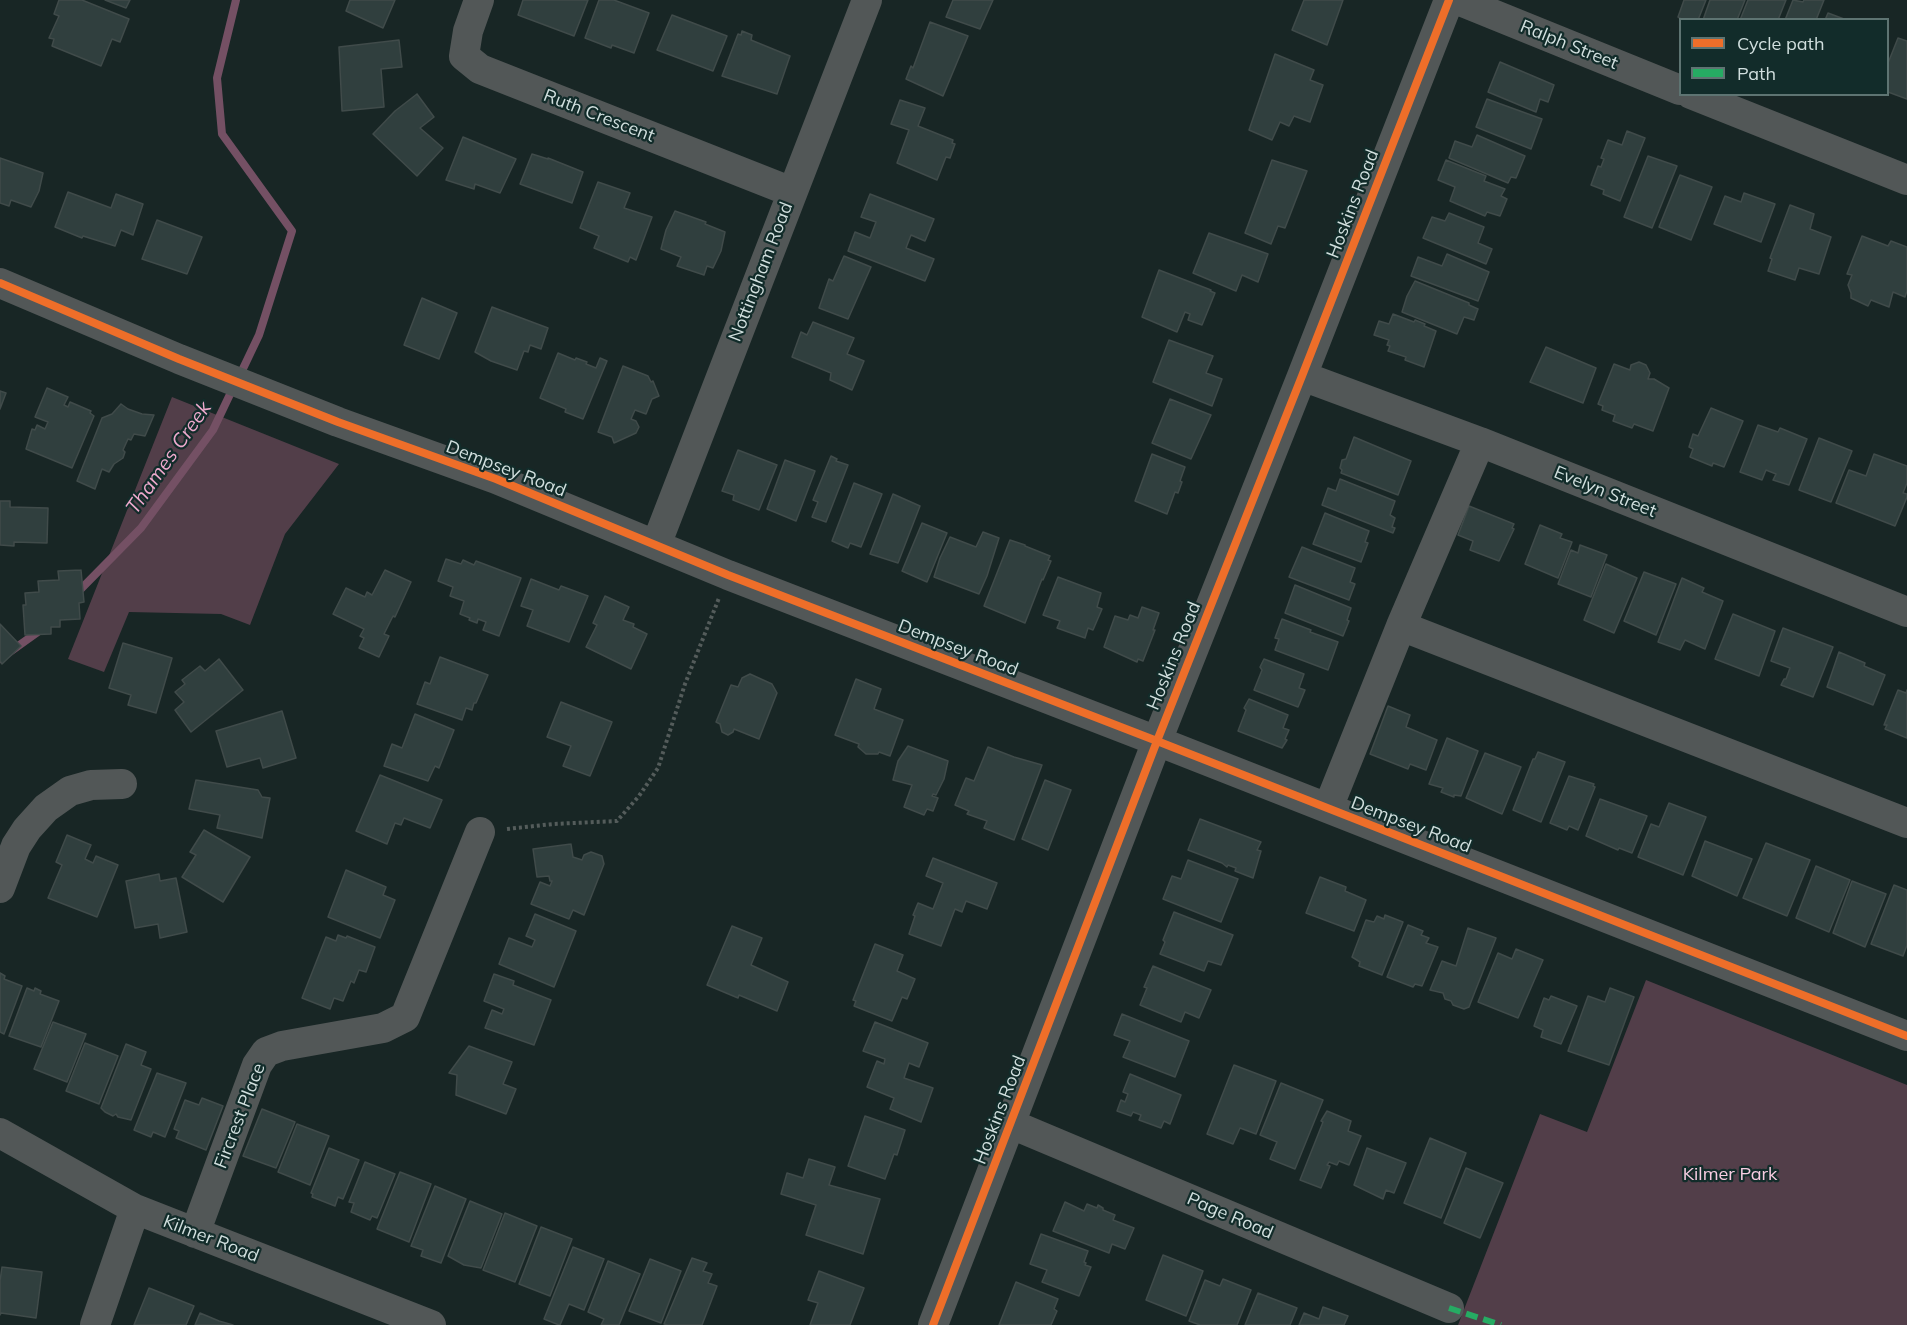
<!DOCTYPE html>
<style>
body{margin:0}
#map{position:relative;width:1907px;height:1325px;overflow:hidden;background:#182625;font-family:Mulish,sans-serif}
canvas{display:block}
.legend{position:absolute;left:1679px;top:18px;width:210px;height:78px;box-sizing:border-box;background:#122c2a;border:2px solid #5e7472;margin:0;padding:8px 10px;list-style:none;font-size:18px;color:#d1dfde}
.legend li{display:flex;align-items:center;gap:12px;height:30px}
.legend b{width:30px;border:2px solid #5e7472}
</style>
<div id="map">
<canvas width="1907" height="1325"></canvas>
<ul class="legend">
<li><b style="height:8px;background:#ee6e29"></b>Cycle path</li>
<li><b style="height:8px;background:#26ab63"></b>Path</li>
</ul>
</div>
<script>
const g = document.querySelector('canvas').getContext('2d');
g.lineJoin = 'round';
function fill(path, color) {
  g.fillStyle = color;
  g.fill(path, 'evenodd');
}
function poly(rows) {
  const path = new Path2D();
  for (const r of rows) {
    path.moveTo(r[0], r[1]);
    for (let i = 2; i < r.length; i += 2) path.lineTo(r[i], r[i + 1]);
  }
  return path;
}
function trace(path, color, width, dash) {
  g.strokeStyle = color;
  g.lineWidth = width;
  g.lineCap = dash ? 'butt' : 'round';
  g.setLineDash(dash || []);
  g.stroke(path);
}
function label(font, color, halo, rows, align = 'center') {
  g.font = font + ' Mulish,sans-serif';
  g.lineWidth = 4.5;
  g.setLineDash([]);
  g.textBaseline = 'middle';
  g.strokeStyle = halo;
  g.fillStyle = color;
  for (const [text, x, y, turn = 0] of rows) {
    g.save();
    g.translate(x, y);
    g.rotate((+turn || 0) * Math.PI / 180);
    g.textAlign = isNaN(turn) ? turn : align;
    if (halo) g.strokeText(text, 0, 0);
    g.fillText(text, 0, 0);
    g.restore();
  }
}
fill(poly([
 [172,397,339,464,285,534,250,625,221,614,129,612,104,672,68,659],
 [1646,980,1907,1085,1907,1325,1458,1325,1540,1114,1587,1132]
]), '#523e49');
trace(poly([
 [236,0,217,78,222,134,292,231,259,335,239,377],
 [76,594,141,528,213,430,233,388],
 [0,659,42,629]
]), '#745064', 8);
const building = poly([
 [59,0,82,0,129,19,120,42,112,39,101,66,52,46,54,39,49,38,59,16,54,14,59,0],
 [105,0,130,0,126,8,105,0],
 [350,0,395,0,383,28,346,11,350,0],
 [523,0,588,0,574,36,518,15,523,0],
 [599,0,614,0,649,13,634,53,612,45,611,48,585,38,599,0],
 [953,0,993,0,980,29,946,17,953,0],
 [1304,0,1343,0,1327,45,1292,30,1304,0],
 [1684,0,1706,0,1698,20,1683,20,1678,17,1684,0],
 [1710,0,1745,0,1737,20,1703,20,1710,0],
 [1748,0,1786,0,1778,20,1740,20,1748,0],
 [1793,0,1803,2,1804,0,1824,0,1816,20,1785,20,1793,0],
 [1828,13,1844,19,1844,20,1825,20,1828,13],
 [672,15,727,36,713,71,657,50,672,15],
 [930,22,968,36,943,96,906,79,911,66,913,68,930,22],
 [742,31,752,35,751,40,790,56,777,94,722,76,738,34,741,35,742,31],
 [1898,38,1907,41,1907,99,1888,92,1888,63,1898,38],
 [399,40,402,67,381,69,384,107,342,111,339,47,399,40],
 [1275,54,1314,70,1310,80,1323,85,1310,122,1294,116,1289,126,1280,122,1272,140,1249,130,1275,54],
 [1500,62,1554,85,1548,102,1540,99,1536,112,1488,92,1500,62],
 [417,94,434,117,420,128,443,148,417,176,373,134,395,111,417,94],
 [1487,99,1542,119,1531,149,1476,127,1487,99],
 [900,100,925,108,918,126,953,140,952,143,955,144,950,158,946,157,937,180,897,163,909,130,891,124,900,100],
 [1627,131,1645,138,1620,201,1603,194,1604,190,1591,185,1598,166,1601,167,1604,159,1601,158,1608,140,1622,145,1627,131],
 [1477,135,1525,156,1516,178,1511,177,1508,183,1449,158,1455,141,1472,147,1477,135],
 [463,137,516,159,500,193,475,184,474,189,446,180,463,137],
 [532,154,548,159,548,158,583,172,572,203,520,184,532,154],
 [1648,156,1677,166,1652,228,1624,217,1648,156],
 [0,158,43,173,39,191,31,207,11,200,9,206,0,203,0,158],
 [1272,160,1307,171,1285,228,1278,226,1271,244,1245,233,1272,160],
 [1446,160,1486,176,1484,181,1505,189,1501,196,1507,199,1500,216,1487,212,1485,216,1450,201,1455,187,1438,180,1446,160],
 [1680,175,1712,187,1691,240,1659,227,1680,175],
 [598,182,630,193,624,208,652,217,636,260,630,257,628,262,594,248,599,236,580,228,598,182],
 [68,192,111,208,116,194,143,204,133,235,121,230,115,246,83,236,82,238,55,227,68,192],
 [1744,193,1775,204,1761,242,1714,224,1725,196,1741,202,1744,193],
 [870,194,934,219,925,241,911,235,906,248,934,259,925,281,848,251,855,232,870,238,876,222,861,217,870,194],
 [1790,205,1814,214,1810,229,1831,237,1819,274,1799,268,1795,280,1768,271,1772,259,1770,258,1790,205],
 [675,211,706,222,705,224,725,232,721,251,713,268,707,266,704,275,677,266,681,257,661,249,666,230,675,211],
 [1449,213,1484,227,1478,243,1492,249,1486,264,1423,238,1432,217,1445,221,1449,213],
 [157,220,202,237,187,274,142,259,157,220],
 [1209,233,1268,254,1258,282,1242,275,1236,291,1193,273,1209,233],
 [1862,236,1888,246,1891,241,1907,247,1907,291,1905,297,1893,292,1889,307,1871,300,1868,306,1851,298,1851,293,1848,285,1852,275,1847,274,1862,236],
 [1447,254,1489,272,1478,301,1411,276,1418,257,1442,266,1447,254],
 [844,256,871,267,848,319,819,308,829,279,833,281,844,256],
 [1159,270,1211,290,1210,291,1215,293,1202,325,1188,320,1190,314,1185,312,1177,332,1142,317,1159,270],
 [1415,281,1469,303,1469,305,1478,309,1474,320,1464,317,1457,334,1402,312,1407,296,1415,281],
 [422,298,457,313,439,359,404,345,422,298],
 [492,307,548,328,541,349,530,345,528,352,524,351,517,370,491,361,475,352,492,307],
 [1393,314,1414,322,1415,320,1425,324,1424,326,1436,331,1424,367,1405,360,1406,357,1388,351,1390,346,1387,345,1389,340,1374,335,1379,321,1389,324,1393,314],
 [813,322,854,338,847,354,864,361,852,390,830,380,831,373,792,357,801,332,807,335,813,322],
 [1169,340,1213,356,1206,373,1222,379,1212,406,1153,382,1169,340],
 [1546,347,1596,368,1583,403,1530,382,1546,347],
 [558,353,575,360,576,358,587,362,586,364,596,368,600,358,607,361,583,419,565,412,566,409,540,398,558,353],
 [1639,362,1646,365,1650,373,1648,379,1654,379,1669,388,1653,431,1634,424,1632,428,1613,421,1615,415,1602,410,1603,406,1598,404,1614,364,1630,370,1631,365,1639,362],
 [623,366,648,376,651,382,653,381,659,396,652,399,646,414,635,410,631,419,636,421,639,427,636,433,614,443,612,437,598,432,623,366],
 [47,388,68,397,64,405,68,407,70,402,91,411,90,413,94,416,72,468,26,449,32,429,35,430,37,425,45,429,48,422,35,417,47,388],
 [0,391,6,393,0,409,0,391],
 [1170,399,1211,415,1191,459,1152,443,1170,399],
 [121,404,128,409,142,414,154,415,145,436,134,434,131,440,128,439,123,450,125,452,123,458,114,464,109,472,102,469,95,489,77,481,102,418,112,414,121,404],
 [1711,408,1743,421,1724,467,1713,463,1712,466,1690,457,1693,449,1689,447,1693,434,1698,436,1711,408],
 [1758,425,1778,432,1780,428,1807,439,1789,485,1773,480,1776,474,1766,470,1762,480,1740,472,1758,425],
 [1354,437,1411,461,1398,495,1341,473,1342,470,1340,468,1342,460,1346,459,1354,437],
 [1819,438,1852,451,1831,502,1799,490,1819,438],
 [738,450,777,465,759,510,733,500,734,495,722,491,738,450],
 [1152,454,1185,467,1180,481,1182,482,1178,493,1175,492,1167,514,1135,501,1152,454],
 [1874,454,1907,466,1907,483,1903,493,1907,494,1907,497,1895,526,1836,503,1849,470,1866,476,1874,454],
 [831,456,837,459,836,461,848,465,826,522,812,517,818,502,813,500,831,456],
 [785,460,815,471,796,521,767,509,785,460],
 [1340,479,1395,501,1390,515,1395,518,1392,527,1395,528,1393,533,1322,505,1328,488,1336,491,1340,479],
 [854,483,882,494,861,547,850,543,848,548,832,541,854,483],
 [893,494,920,506,898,563,870,554,893,494],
 [0,501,10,501,10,507,48,508,47,543,14,542,14,546,0,545,0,501],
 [1469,506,1514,524,1512,528,1514,529,1499,561,1470,550,1473,541,1458,535,1469,506],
 [1325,513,1369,531,1365,542,1368,543,1361,562,1313,544,1325,513],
 [922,523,947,533,927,582,902,571,922,523],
 [1540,525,1562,534,1560,538,1572,542,1558,578,1525,564,1540,525],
 [983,532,999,538,987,576,979,594,934,577,940,558,950,537,976,547,983,532],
 [1010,540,1025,545,1025,546,1050,556,1048,560,1051,561,1043,580,1042,579,1025,623,984,606,1010,540],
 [1580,545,1607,555,1591,597,1558,584,1571,550,1578,553,1580,545],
 [1302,547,1355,568,1350,582,1355,584,1349,600,1289,577,1302,547],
 [446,559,461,564,463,560,474,565,476,561,521,578,499,636,483,630,486,622,478,619,477,623,469,620,470,618,460,614,464,601,450,596,453,587,438,581,446,559],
 [1606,564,1637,578,1614,633,1584,620,1606,564],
 [81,570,84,602,79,603,80,619,60,620,60,627,51,627,51,634,25,635,23,605,26,605,25,593,39,592,38,581,59,580,58,571,81,570],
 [385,570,411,582,395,617,393,616,384,634,389,636,379,657,359,648,364,638,360,636,364,629,333,614,346,588,365,597,367,592,372,595,385,570],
 [1644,572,1676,584,1656,635,1624,621,1644,572],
 [1058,577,1101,593,1097,607,1102,609,1093,630,1088,628,1085,638,1057,628,1060,621,1043,615,1058,577],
 [1682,578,1704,588,1702,592,1723,601,1705,649,1685,640,1680,650,1658,642,1682,578],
 [531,579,559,590,561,586,588,596,569,642,527,626,533,610,521,606,531,579],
 [1295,585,1351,608,1347,620,1349,621,1343,636,1285,613,1295,585],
 [605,596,629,607,623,620,634,624,633,627,647,634,631,669,586,647,597,625,593,623,605,596],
 [1142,607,1159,613,1153,630,1155,630,1143,661,1138,659,1137,662,1104,647,1115,616,1128,620,1130,615,1138,618,1142,607],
 [1733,614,1775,631,1759,676,1715,659,1733,614],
 [1282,619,1311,630,1310,632,1338,642,1328,670,1275,650,1279,639,1275,638,1282,619],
 [0,624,21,646,2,664,0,661,0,624],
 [1783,628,1833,647,1813,697,1781,685,1784,679,1786,679,1790,668,1771,661,1783,628],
 [123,643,172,658,156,713,128,705,131,695,109,688,123,643],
 [1839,652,1865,663,1864,666,1885,675,1873,705,1827,687,1839,652],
 [440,657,488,675,476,703,474,703,472,710,466,708,462,720,417,704,425,682,430,684,440,657],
 [219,659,243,690,191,732,175,710,184,702,175,692,185,684,182,680,200,666,205,671,219,659],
 [1264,659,1304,674,1299,688,1305,690,1298,707,1254,690,1262,670,1260,667,1264,659],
 [750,674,772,684,777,693,759,739,734,729,733,732,728,735,722,732,720,724,716,722,731,685,738,687,742,678,750,674],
 [856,679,881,689,874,709,903,720,890,756,879,752,878,754,866,754,858,747,859,744,835,735,856,679],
 [1898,690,1906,693,1907,690,1907,738,1885,729,1887,725,1884,725,1898,690],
 [1249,699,1288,715,1283,728,1289,730,1285,739,1287,740,1282,748,1238,731,1246,710,1244,708,1249,699],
 [561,702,612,722,590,776,563,766,571,746,547,737,561,702],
 [1388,706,1410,715,1406,727,1437,740,1426,770,1410,764,1408,769,1370,754,1388,706],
 [282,711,296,758,263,768,260,758,227,767,216,731,282,711],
 [415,714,454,730,439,768,435,766,428,781,384,766,392,744,402,748,415,714],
 [1447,738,1478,751,1461,796,1454,795,1454,797,1441,792,1443,788,1429,784,1447,738],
 [908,746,948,761,944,779,936,795,933,794,932,796,938,798,933,811,927,809,924,815,904,807,912,785,893,780,898,761,908,746],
 [988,747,1014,757,1042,765,1014,840,984,828,987,821,967,814,969,811,955,805,966,778,974,781,988,747],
 [1538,752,1565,762,1541,822,1513,810,1533,759,1535,759,1538,752],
 [1485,753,1521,767,1502,814,1466,798,1485,753],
 [380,775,442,800,430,828,404,818,401,825,395,823,387,844,356,831,380,775],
 [1569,776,1594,784,1593,786,1595,787,1578,830,1569,826,1567,830,1550,823,1569,776],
 [196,780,258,790,262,797,270,798,262,838,217,828,220,815,189,809,196,780],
 [1045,780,1071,790,1048,850,1022,839,1045,780],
 [1600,799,1647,816,1632,853,1619,848,1618,850,1586,836,1600,799],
 [1669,803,1706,817,1683,875,1638,857,1651,824,1659,827,1669,803],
 [1200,819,1261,842,1257,850,1261,851,1253,878,1235,871,1236,868,1228,865,1227,867,1222,863,1188,850,1200,819],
 [204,830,250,857,223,902,182,877,196,855,190,852,204,830],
 [67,835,91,845,85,859,93,863,96,856,118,865,97,917,48,898,62,865,56,862,67,835],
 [1705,841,1752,859,1737,896,1692,876,1705,841],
 [1766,843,1810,860,1787,916,1743,898,1766,843],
 [571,844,573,857,582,860,584,855,591,852,602,856,604,864,584,915,573,910,569,919,531,904,540,882,550,886,552,881,550,881,549,876,537,877,533,849,571,844],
 [933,858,997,883,987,909,966,901,962,912,955,909,941,946,909,934,915,916,913,915,918,903,933,909,943,883,926,876,933,858],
 [1188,860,1238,879,1221,922,1163,899,1172,876,1181,879,1188,860],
 [1816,866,1850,880,1829,932,1796,918,1816,866],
 [346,870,386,887,383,895,395,900,380,938,328,917,346,870],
 [159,874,160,881,176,878,187,932,160,938,158,924,135,928,126,881,159,874],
 [1320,877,1346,887,1345,891,1366,900,1354,931,1306,913,1320,877],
 [1852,881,1886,894,1865,947,1833,933,1852,881],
 [1894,885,1907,890,1907,945,1903,956,1871,944,1894,885],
 [1174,912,1233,935,1221,965,1208,961,1204,971,1160,954,1165,942,1163,940,1174,912],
 [535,914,576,931,554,987,499,964,509,938,532,947,535,940,526,936,535,914],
 [1385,915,1403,922,1382,975,1359,966,1360,962,1352,957,1366,920,1374,922,1377,916,1384,919,1385,915],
 [1408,925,1423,931,1421,935,1429,938,1426,943,1438,947,1422,986,1415,984,1413,987,1387,977,1408,925],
 [732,926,762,938,751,965,788,982,777,1011,739,995,738,998,707,985,732,926],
 [1468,928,1496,938,1469,1007,1464,1009,1453,1005,1451,1001,1445,999,1443,993,1430,990,1442,961,1456,966,1468,928],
 [338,935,346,938,347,936,375,947,366,972,359,970,354,983,351,981,343,1001,334,998,330,1009,302,998,326,937,336,941,338,935],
 [875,944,903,955,897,971,915,979,907,999,902,997,892,1021,854,1006,856,1001,853,1000,875,944],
 [1516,949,1543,960,1518,1018,1478,1002,1498,953,1512,959,1516,949],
 [1153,966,1211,990,1199,1018,1185,1012,1181,1022,1140,1005,1147,988,1144,987,1153,966],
 [0,973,5,976,4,979,22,986,4,1034,0,1032,0,973],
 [494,974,514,981,513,985,551,1000,534,1045,485,1028,492,1010,502,1014,504,1009,484,1001,494,974],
 [27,988,34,991,35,988,41,991,40,994,59,1001,41,1047,9,1036,27,988],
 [1610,988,1634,997,1609,1065,1568,1051,1588,996,1605,1002,1610,988],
 [1551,996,1577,1006,1561,1044,1541,1037,1543,1030,1534,1026,1544,998,1549,1000,1551,996],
 [1122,1014,1189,1041,1175,1077,1123,1057,1130,1041,1114,1035,1122,1014],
 [53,1022,86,1034,67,1082,34,1069,53,1022],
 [875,1022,928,1043,919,1067,909,1063,904,1078,933,1088,921,1122,890,1109,894,1098,867,1087,877,1061,884,1064,885,1059,863,1051,875,1022],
 [85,1043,118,1056,99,1104,66,1091,85,1043],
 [126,1044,146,1052,141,1065,151,1069,131,1120,118,1117,116,1114,113,1116,105,1112,101,1108,126,1044],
 [469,1046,512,1062,503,1084,516,1089,506,1114,456,1095,457,1075,449,1073,469,1046],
 [1234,1065,1276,1081,1256,1134,1240,1128,1233,1144,1207,1134,1234,1065],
 [157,1073,186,1083,165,1137,153,1132,151,1137,134,1130,157,1073],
 [1130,1074,1181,1095,1170,1124,1164,1121,1161,1128,1139,1120,1141,1115,1133,1112,1131,1116,1117,1111,1121,1100,1125,1102,1128,1094,1123,1092,1130,1074],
 [1281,1083,1323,1100,1295,1169,1270,1159,1277,1142,1260,1135,1281,1083],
 [202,1098,223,1106,206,1150,176,1138,179,1131,174,1129,185,1100,199,1105,202,1098],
 [262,1109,295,1122,276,1168,243,1156,262,1109],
 [1327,1111,1351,1121,1348,1131,1361,1136,1349,1165,1339,1161,1337,1165,1329,1162,1327,1165,1330,1166,1321,1188,1300,1180,1323,1122,1321,1121,1327,1111],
 [865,1116,905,1130,897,1155,894,1154,885,1179,848,1166,865,1116],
 [297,1124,329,1136,310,1185,278,1172,297,1124],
 [1430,1138,1466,1153,1441,1218,1404,1203,1430,1138],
 [329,1148,359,1160,343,1199,338,1197,335,1206,312,1197,313,1194,311,1193,329,1148],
 [1367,1148,1406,1163,1394,1193,1386,1190,1383,1199,1354,1185,1367,1148],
 [809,1159,835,1167,829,1185,880,1199,863,1254,806,1235,816,1205,781,1194,787,1173,803,1178,809,1159],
 [365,1162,395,1174,377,1218,372,1216,370,1220,351,1212,354,1203,349,1202,365,1162],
 [1466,1168,1503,1183,1480,1238,1444,1223,1466,1168],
 [400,1172,431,1184,409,1242,377,1229,400,1172],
 [435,1186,466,1199,441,1263,421,1256,423,1250,411,1246,435,1186],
 [470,1201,502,1214,481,1268,464,1265,448,1256,470,1201],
 [1065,1202,1084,1211,1087,1204,1097,1208,1098,1205,1103,1208,1103,1210,1115,1215,1113,1220,1134,1228,1125,1249,1112,1244,1109,1253,1053,1231,1065,1202],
 [505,1213,537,1226,515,1282,483,1270,505,1213],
 [541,1227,572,1239,550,1296,519,1284,541,1227],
 [1041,1234,1088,1251,1084,1262,1086,1263,1085,1265,1091,1267,1079,1296,1042,1282,1047,1270,1030,1264,1041,1234],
 [573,1247,604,1259,584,1310,569,1304,560,1325,559,1325,544,1319,573,1247],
 [1163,1255,1203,1271,1186,1316,1146,1300,1163,1255],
 [692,1258,707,1263,703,1271,712,1274,708,1283,717,1286,702,1325,668,1325,664,1324,692,1258],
 [650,1259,681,1271,661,1323,629,1311,650,1259],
 [608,1261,640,1274,619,1325,601,1325,604,1319,588,1312,608,1261],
 [2,1267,42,1272,36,1318,1,1313,0,1315,0,1281,2,1267],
 [819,1271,864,1288,850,1325,810,1325,818,1303,808,1300,819,1271],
 [1223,1279,1251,1290,1237,1325,1200,1325,1189,1321,1205,1280,1220,1286,1223,1279],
 [1016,1282,1058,1299,1054,1309,1057,1311,1051,1325,999,1325,1016,1282],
 [149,1288,194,1306,186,1325,134,1325,149,1288],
 [1258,1293,1297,1308,1290,1325,1245,1325,1258,1293],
 [1323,1307,1348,1316,1344,1325,1299,1325,1304,1313,1319,1319,1323,1307],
 [200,1313,219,1321,233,1325,195,1325,200,1313]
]);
fill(building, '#303f3e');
trace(building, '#404b4a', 1.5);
trace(poly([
 [507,829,553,824,617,821,639,796,658,768,685,684,719,598]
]), '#545c5b', 4, [3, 3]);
trace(poly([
 [479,0,468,31,464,56,480,69,792,192],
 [1458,0,1680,90],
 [1691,94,1907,180],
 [0,283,179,359,338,422,496,479,728,575,1157,741,1907,1036],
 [1302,376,1480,442,1907,612],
 [656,545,867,0],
 [1401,626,1480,442],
 [1328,808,1401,626,1907,823],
 [0,888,16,846,27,829,46,808,70,791,91,785,122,784],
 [1011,1124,1449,1308],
 [0,1133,135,1209,431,1325],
 [195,1233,257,1065,266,1052,282,1046,383,1028,405,1017,480,832],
 [95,1325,135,1209],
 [933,1325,1157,741,1302,376,1449,0]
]), '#525757', 30);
trace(poly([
 [1449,1308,1501,1325]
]), '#26ab63', 6, [12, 6]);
trace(poly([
 [0,283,179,359,338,422,496,479,728,575,1157,741,1907,1036],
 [933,1325,1157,741,1302,376,1449,0]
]), '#ee6e29', 8);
label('18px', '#d1dfde', '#122c2a', [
 ["Ralph Street",1569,45,22],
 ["Ruth Crescent",599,116,21],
 ["Hoskins Road",1353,204,-69],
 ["Nottingham Road",761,272,-69],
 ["Dempsey Road",506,469,21],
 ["Evelyn Street",1605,492,22],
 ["Dempsey Road",958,648,21],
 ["Hoskins Road",1174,656,-68],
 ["Dempsey Road",1411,825,21],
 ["Hoskins Road",1000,1110,-69],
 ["Fircrest Place",240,1116,-69],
 ["Page Road",1230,1216,23],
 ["Kilmer Road",211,1239,21]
]);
label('18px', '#f8cde2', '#122c2a', [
 ["Kilmer Park",1730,1175]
]);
label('italic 20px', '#eea9cd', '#122c2a', [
 ["Thames Creek",169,458,-55]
]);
</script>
